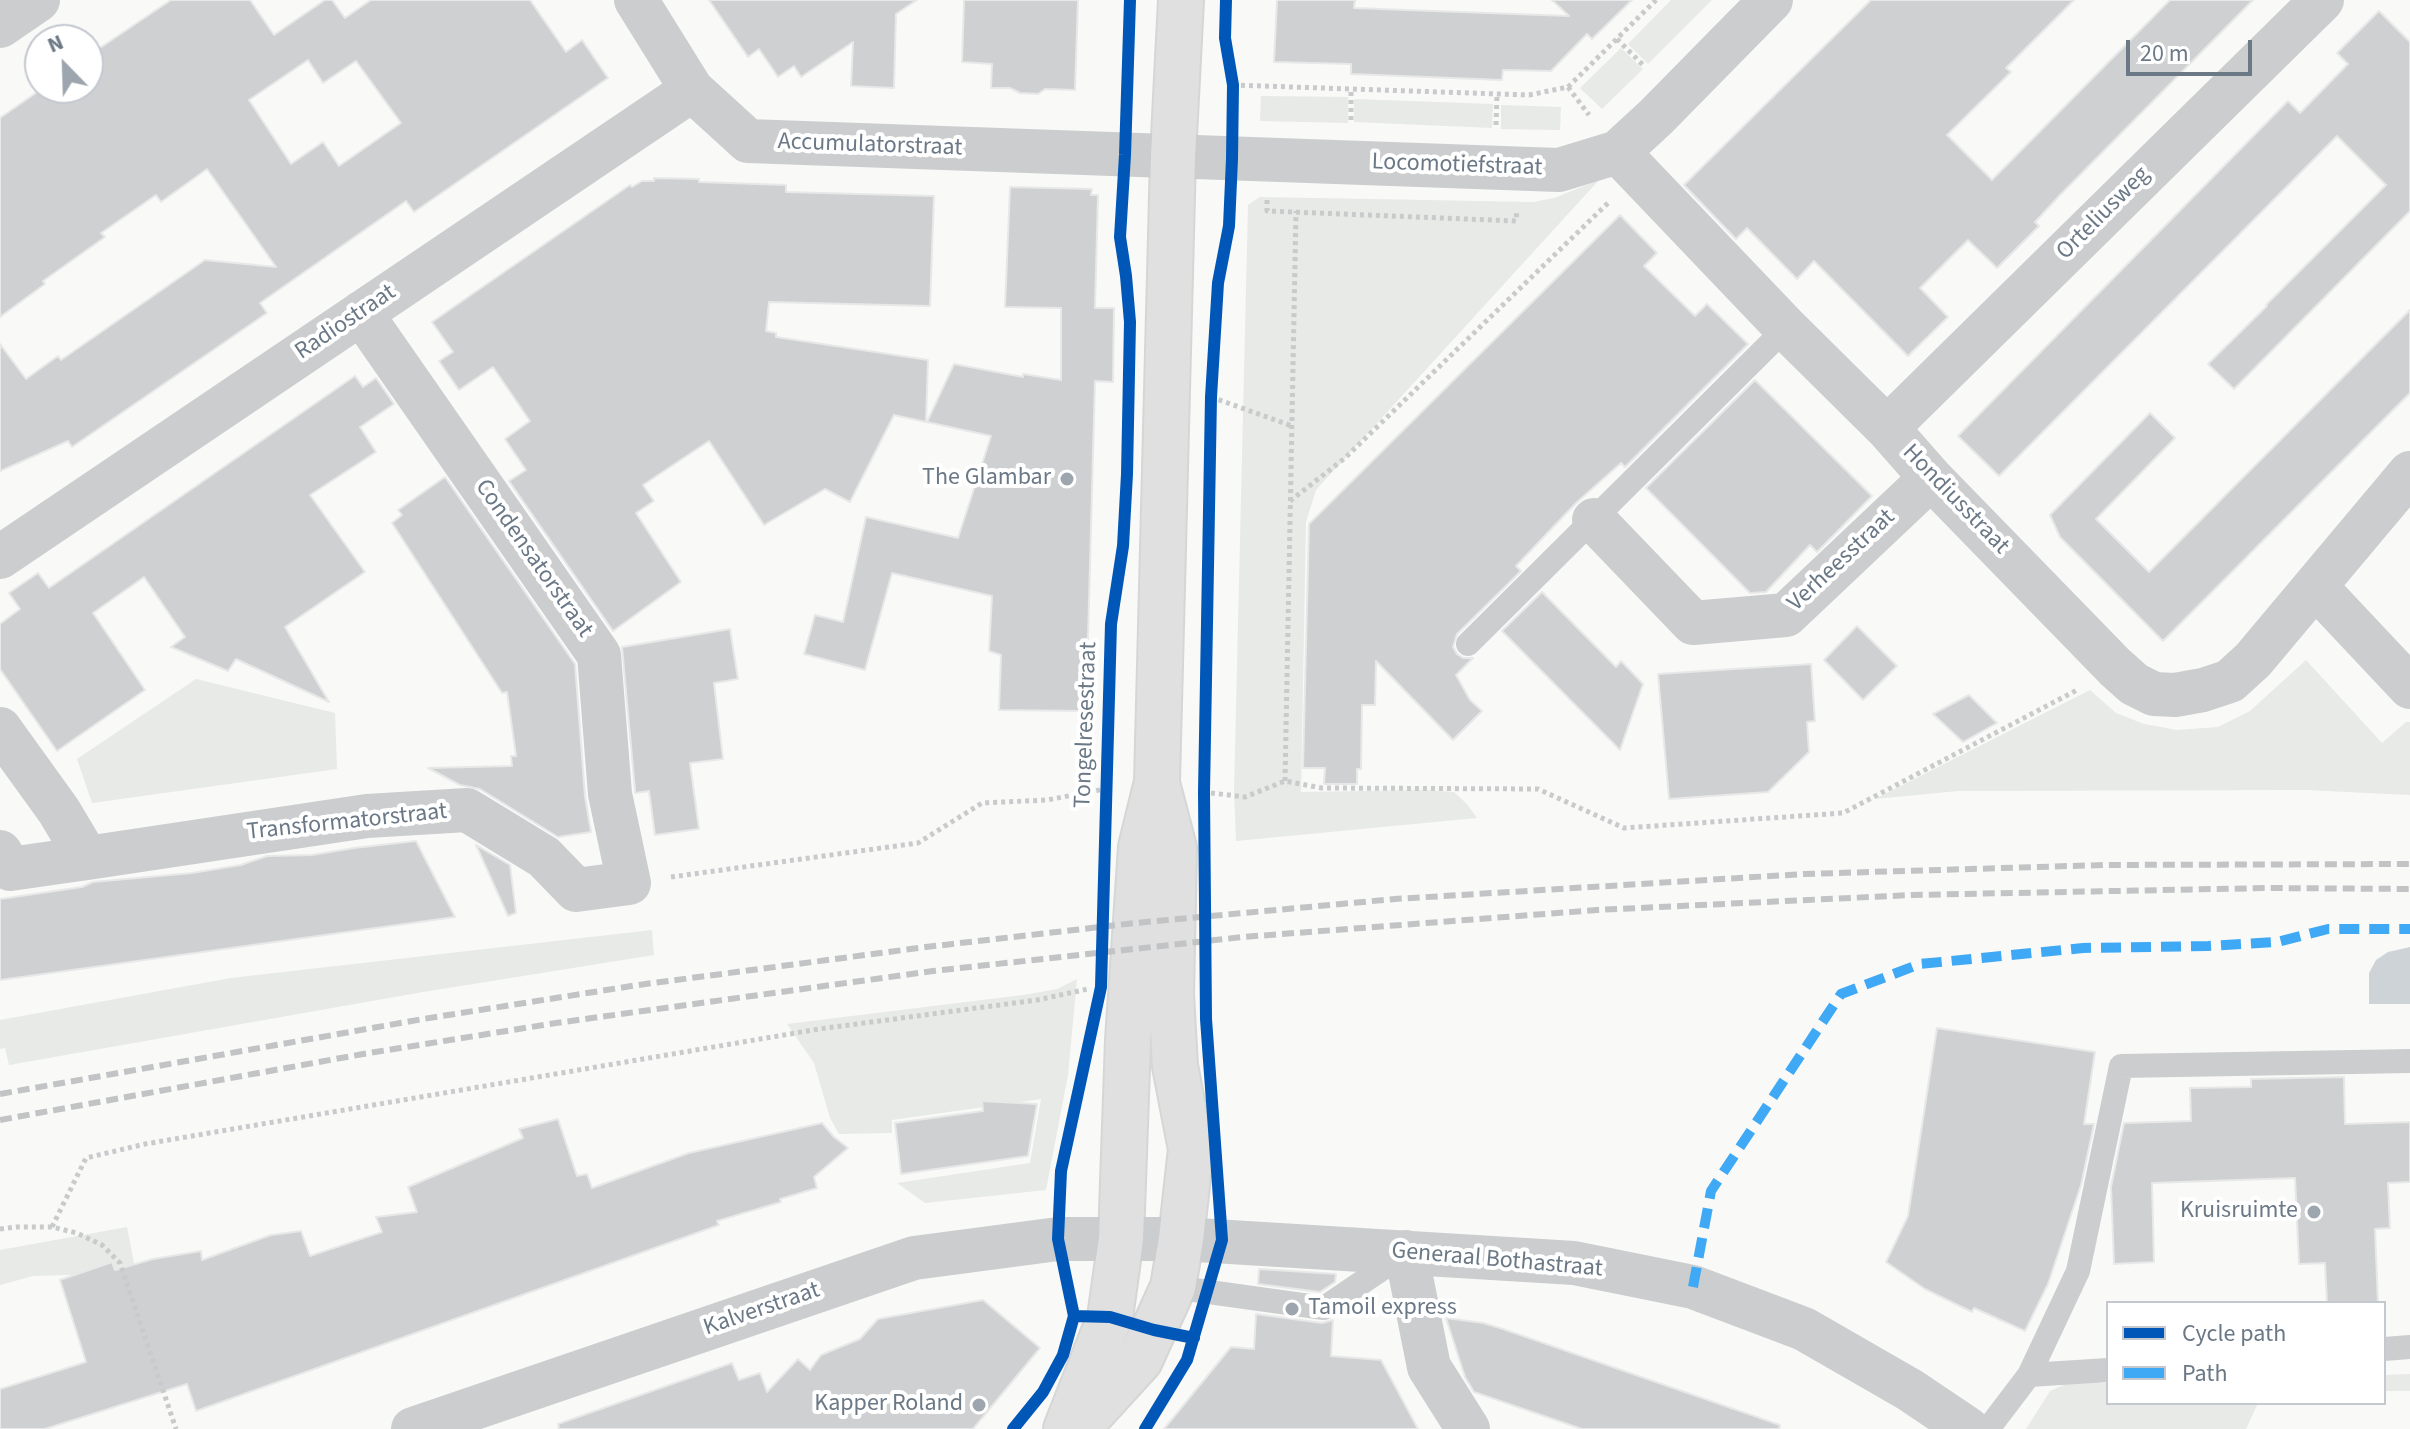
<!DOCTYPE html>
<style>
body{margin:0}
#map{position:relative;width:2410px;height:1429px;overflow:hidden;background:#f9f9f8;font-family:"Source Sans 3",sans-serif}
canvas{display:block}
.legend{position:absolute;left:2106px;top:1301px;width:280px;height:104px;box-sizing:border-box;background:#fff;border:2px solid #c4c9cf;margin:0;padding:10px 14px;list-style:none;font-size:24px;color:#6b7886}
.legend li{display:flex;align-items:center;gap:16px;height:40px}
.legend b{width:40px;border:2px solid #c4c9cf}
.north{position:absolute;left:24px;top:24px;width:80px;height:80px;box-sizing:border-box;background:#fff;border:2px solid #c4c9cf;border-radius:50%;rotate:337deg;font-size:22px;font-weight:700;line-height:32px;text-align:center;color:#6b7886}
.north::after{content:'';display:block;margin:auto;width:28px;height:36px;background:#9da5ae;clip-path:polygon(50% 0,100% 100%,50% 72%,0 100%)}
.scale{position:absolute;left:2126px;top:40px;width:126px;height:36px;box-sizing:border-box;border:4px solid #6b7886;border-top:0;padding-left:10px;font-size:24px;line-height:28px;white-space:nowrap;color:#6b7886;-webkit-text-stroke:6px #fff;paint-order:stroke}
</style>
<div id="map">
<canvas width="2410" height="1429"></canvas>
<ul class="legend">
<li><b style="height:10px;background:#0057b8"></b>Cycle path</li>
<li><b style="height:10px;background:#3fa9f5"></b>Path</li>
</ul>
<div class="north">N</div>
<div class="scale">20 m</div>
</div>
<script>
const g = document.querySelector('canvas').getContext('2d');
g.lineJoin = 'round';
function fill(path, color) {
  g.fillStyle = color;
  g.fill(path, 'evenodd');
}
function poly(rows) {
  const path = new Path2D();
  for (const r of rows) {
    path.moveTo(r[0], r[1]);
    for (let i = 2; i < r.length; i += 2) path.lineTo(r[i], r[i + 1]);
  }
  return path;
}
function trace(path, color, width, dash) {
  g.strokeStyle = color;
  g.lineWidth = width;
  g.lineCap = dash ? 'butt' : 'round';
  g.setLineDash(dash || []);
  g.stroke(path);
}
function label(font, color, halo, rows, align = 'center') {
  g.font = font + ' "Source Sans 3",sans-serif';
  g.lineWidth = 8;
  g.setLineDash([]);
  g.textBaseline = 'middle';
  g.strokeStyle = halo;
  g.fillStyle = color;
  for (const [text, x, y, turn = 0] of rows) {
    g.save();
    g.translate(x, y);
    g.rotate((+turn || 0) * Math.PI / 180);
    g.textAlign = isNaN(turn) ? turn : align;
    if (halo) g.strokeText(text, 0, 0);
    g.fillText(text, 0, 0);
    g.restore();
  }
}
fill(poly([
 [1671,0,1712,0,1648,64,1628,44],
 [1621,48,1643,69,1602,109,1580,88],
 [1261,96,1348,97,1348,123,1260,121],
 [1354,99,1493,104,1492,128,1354,122],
 [1501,105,1561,107,1560,130,1501,129],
 [1599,180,1316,490,1306,522,1301,792,1424,790,1454,792,1467,804,1477,818,1236,841,1234,791,1248,205,1260,197,1533,202,1554,198],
 [2306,660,2382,743,2406,722,2410,722,2410,795,2306,790,1958,791,1875,799,2090,690,2116,713,2144,724,2177,730,2218,727,2250,711],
 [196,679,335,713,337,769,92,803,77,759],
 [652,930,654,955,423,992,9,1065,5,1048,0,1049,0,1020,231,978],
 [1077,979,1068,1075,1046,1190,925,1203,897,1183,1030,1163,1041,1099,892,1120,892,1133,839,1134,830,1118,814,1063,787,1024,1023,995,1057,989],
 [127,1227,136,1273,33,1276,0,1285,0,1250],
 [2410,1374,2410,1391,2384,1391,2384,1375],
 [2091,1382,2108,1383,2108,1403,2258,1403,2246,1429,2026,1429,2050,1391,2068,1383]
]), '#e7eae6');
fill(poly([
 [2410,947,2410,1004,2369,1004,2369,973,2376,960,2388,952]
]), '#cdd3d6');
const building = poly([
 [171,0,250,0,274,35,325,0,332,0,345,18,371,0,530,0,566,52,582,40,608,78,414,212,406,201,260,303,267,313,72,447,68,441,0,471,0,344,26,379,58,356,61,360,205,260,276,267,207,169,161,202,156,195,101,233,105,237,43,281,45,284,0,317,0,118,43,88,88,88,88,56,171,0],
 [308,60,323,83,356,61,401,123,339,166,323,142,291,164,249,100,308,60],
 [709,0,917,0,896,14,894,88,851,86,853,42,801,77,794,66,778,77,759,49,748,57,709,0],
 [964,0,1078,0,1075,90,1045,89,1038,94,1020,93,1010,88,991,88,992,64,962,62,964,0],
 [1277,0,1355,0,1354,8,1569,16,1552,0,1632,0,1592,39,1587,34,1551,71,1503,70,1502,80,1351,74,1351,64,1274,62,1277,0],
 [1871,0,2074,0,2006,68,2011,72,1947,135,1992,180,2170,0,2253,0,2060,195,2035,222,2039,226,1997,268,1968,240,1920,288,1948,317,1908,356,1814,261,1797,279,1747,228,1736,239,1684,185,1871,0],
 [2379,11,2410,42,2410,211,2234,389,2208,364,2267,306,2266,305,2386,185,2337,136,1999,476,1958,436,2288,101,2300,113,2348,64,2337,53,2379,11],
 [654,178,699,179,699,182,786,185,786,192,934,196,930,306,769,302,766,331,776,333,776,337,928,360,926,422,894,415,850,502,825,489,764,525,709,441,643,485,654,501,636,513,681,582,613,631,509,481,526,470,505,439,530,421,493,367,459,390,439,361,453,352,432,322,630,185,632,187,642,181,654,181,654,178],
 [1010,187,1092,189,1091,195,1098,195,1095,308,1114,308,1113,382,1095,381,1086,711,999,710,1001,655,989,651,992,596,892,573,865,670,804,654,815,615,843,622,866,517,958,538,991,436,927,422,954,364,1023,377,1023,374,1061,380,1061,308,1005,307,1010,187],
 [1620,215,1657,253,1644,266,1695,316,1707,304,1748,344,1625,467,1621,463,1576,503,1516,566,1521,571,1457,634,1453,647,1457,654,1463,658,1473,658,1456,675,1470,700,1482,711,1453,740,1376,661,1375,705,1362,705,1361,769,1357,769,1357,784,1324,784,1325,768,1303,768,1309,524,1620,215],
 [2410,310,2410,393,2163,641,2060,537,2050,515,2150,413,2175,438,2096,519,2149,572,2410,310],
 [355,376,363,387,376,378,394,404,360,427,376,452,310,495,365,572,285,627,329,702,236,659,228,671,171,647,185,637,144,577,93,613,145,690,57,751,0,669,0,624,20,609,9,593,38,573,49,588,355,376],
 [1755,380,1872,496,1817,552,1810,545,1766,592,1750,593,1646,488,1755,380],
 [445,477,575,664,585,796,591,832,558,837,480,789,460,785,428,768,512,766,511,756,516,756,507,692,502,693,392,523,402,515,398,510,445,477],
 [1542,592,1616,667,1621,661,1643,684,1620,750,1502,631,1542,592],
 [1857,626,1897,666,1863,700,1824,660,1857,626],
 [730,629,738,679,714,683,723,759,690,763,699,829,655,835,649,791,635,793,635,790,622,647,730,629],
 [1811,664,1815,721,1807,722,1809,752,1768,792,1669,799,1658,674,1811,664],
 [1969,695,1997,723,1963,742,1933,714,1969,695],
 [416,841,455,917,0,980,0,899,82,887,93,882,192,873,241,865,267,856,312,855,354,848,416,841],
 [476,845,510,865,516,913,508,916,476,845],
 [1937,1028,2095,1052,2084,1124,2094,1124,2081,1185,2048,1284,2025,1331,1974,1308,1972,1312,1925,1289,1886,1262,1908,1216,1937,1028],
 [2344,1077,2345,1124,2410,1122,2410,1182,2388,1183,2390,1228,2375,1229,2378,1303,2327,1303,2325,1263,2299,1264,2295,1178,2152,1183,2154,1262,2114,1264,2111,1187,2124,1123,2191,1121,2190,1088,2251,1087,2251,1079,2344,1077],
 [982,1101,1037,1104,1028,1156,901,1174,895,1123,983,1111,982,1101],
 [558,1119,577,1176,587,1174,592,1188,689,1153,822,1123,834,1137,848,1148,814,1177,817,1188,780,1199,781,1202,717,1221,719,1225,196,1411,187,1384,45,1429,0,1429,0,1389,86,1362,60,1280,112,1262,115,1270,153,1259,201,1251,202,1260,271,1235,301,1231,310,1256,382,1232,376,1217,417,1212,408,1187,523,1138,519,1129,558,1119],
 [1259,1269,1336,1274,1335,1282,1320,1292,1258,1284,1259,1269],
 [983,1300,1040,1348,973,1429,559,1429,558,1424,732,1363,739,1380,760,1373,767,1392,798,1359,810,1370,821,1355,860,1339,878,1319,983,1300],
 [1256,1314,1322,1323,1333,1320,1331,1356,1381,1360,1418,1429,1164,1429,1231,1347,1254,1349,1256,1314],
 [1446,1318,1483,1323,1503,1329,1780,1425,1779,1429,1582,1429,1474,1392,1465,1377,1446,1318]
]);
fill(building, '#cfd0d2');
trace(building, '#e8e8e8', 2);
const secondary = poly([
 [1066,1429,1110,1317,1121,1239,1128,1040,1141,847,1157,782,1173,156,1181,0],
 [1077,1429,1140,1360,1173,1287,1181,1239,1191,1149,1175,1066,1171,994,1174,848,1158,787]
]);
trace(secondary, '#d5d6d6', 48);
trace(poly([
 [1617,39,1644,66],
 [1233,85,1529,95,1568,87,1656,0],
 [1568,87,1589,115],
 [1351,120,1351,89],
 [1496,125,1497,94],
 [1267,200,1267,211,1516,221,1517,210],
 [1211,397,1292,426],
 [1290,501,1345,458,1609,202],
 [1285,781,1296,211],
 [1203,792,1245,797,1285,781,1322,788,1538,789,1624,828,1843,813,2077,690],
 [671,877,918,843,982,803,1047,800,1110,788],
 [52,1227,86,1158,145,1144,819,1029,1037,1000,1088,989],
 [0,1229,16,1227,52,1227,77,1233,102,1245,120,1263,176,1429]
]), '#c9cacc', 5, [4, 4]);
trace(poly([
 [1468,644,1786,328],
 [1173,1287,1324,1308,1401,1256],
 [2384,1349,2410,1347],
 [2029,1375,2078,1271,2121,1066,2410,1061],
 [1988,1429,2029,1375,2108,1370]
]), '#cccdce', 24);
trace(poly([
 [636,0,692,90,748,141,1559,170,1618,152,1656,117,1771,0],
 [0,26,38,0],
 [1618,152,1786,328,1887,428,1931,478,2115,667,2134,684,2154,694,2175,695,2203,690,2230,681,2253,660,2410,473],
 [1887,428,2322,0],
 [1594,520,1693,623,1786,615,1931,478],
 [0,557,692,90],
 [2315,586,2410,687],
 [0,729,59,811,87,858,367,816,467,810,544,857,576,890,629,883,610,794,599,655,361,313],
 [0,852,10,869,87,858],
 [1406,1252,1429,1367,1468,1429]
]), '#cccdce', 44);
trace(poly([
 [413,1429,914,1258,1058,1239,1181,1239,1574,1263,1693,1287,1804,1329,1910,1390,1968,1429]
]), '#cccdce', 44);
trace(secondary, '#e0e0e1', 44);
trace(poly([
 [0,1094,423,1019,638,985,926,947,1135,923,1395,899,1804,874,2104,865,2410,864],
 [0,1120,363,1054,556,1023,933,971,1243,937,1597,910,1912,895,2267,888,2410,889]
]), '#c2c3c5', 6, [12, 6]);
trace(poly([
 [1693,1287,1711,1191,1841,994,1920,964,2083,948,2208,946,2277,942,2328,929,2410,929]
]), '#3fa9f5', 10, [20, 10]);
trace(poly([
 [1074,1316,1110,1317,1154,1330,1194,1338],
 [1013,1429,1043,1392,1063,1355,1074,1316,1058,1239,1061,1171,1101,987,1111,624,1123,546,1127,474,1130,322,1126,276,1120,237,1125,155,1130,0],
 [1145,1429,1187,1360,1222,1240,1206,1019,1204,792,1211,397,1218,283,1229,226,1232,159,1233,85,1225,38,1226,0]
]), '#0057b8', 12);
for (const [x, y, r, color] of [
 [1067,479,8,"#9da5ae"],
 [2314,1212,8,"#9da5ae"],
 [1292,1309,8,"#9da5ae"],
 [979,1405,8,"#9da5ae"]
]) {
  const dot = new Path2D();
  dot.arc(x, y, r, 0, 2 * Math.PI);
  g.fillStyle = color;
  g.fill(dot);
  trace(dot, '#fff', 3);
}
label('24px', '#6b7886', '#fff', [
 ["Accumulatorstraat",870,146,2],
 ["Locomotiefstraat",1457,166,2],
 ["Orteliusweg",2104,214,-45],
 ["Radiostraat",346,323,-34],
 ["Hondiusstraat",1955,500,46],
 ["Condensatorstraat",533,559,55],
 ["Verheesstraat",1842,561,-43],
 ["Tongelresestraat",1087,725,-88],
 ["Transformatorstraat",347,823,-6],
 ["Generaal Bothastraat",1497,1261,5],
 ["Kalverstraat",762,1310,-19]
]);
label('24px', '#6b7886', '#fff', [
 ["The Glambar",1051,479],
 ["Kruisruimte",2298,1212],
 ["Tamoil express",1308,1309,"left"],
 ["Kapper Roland",963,1405]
], 'right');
</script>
